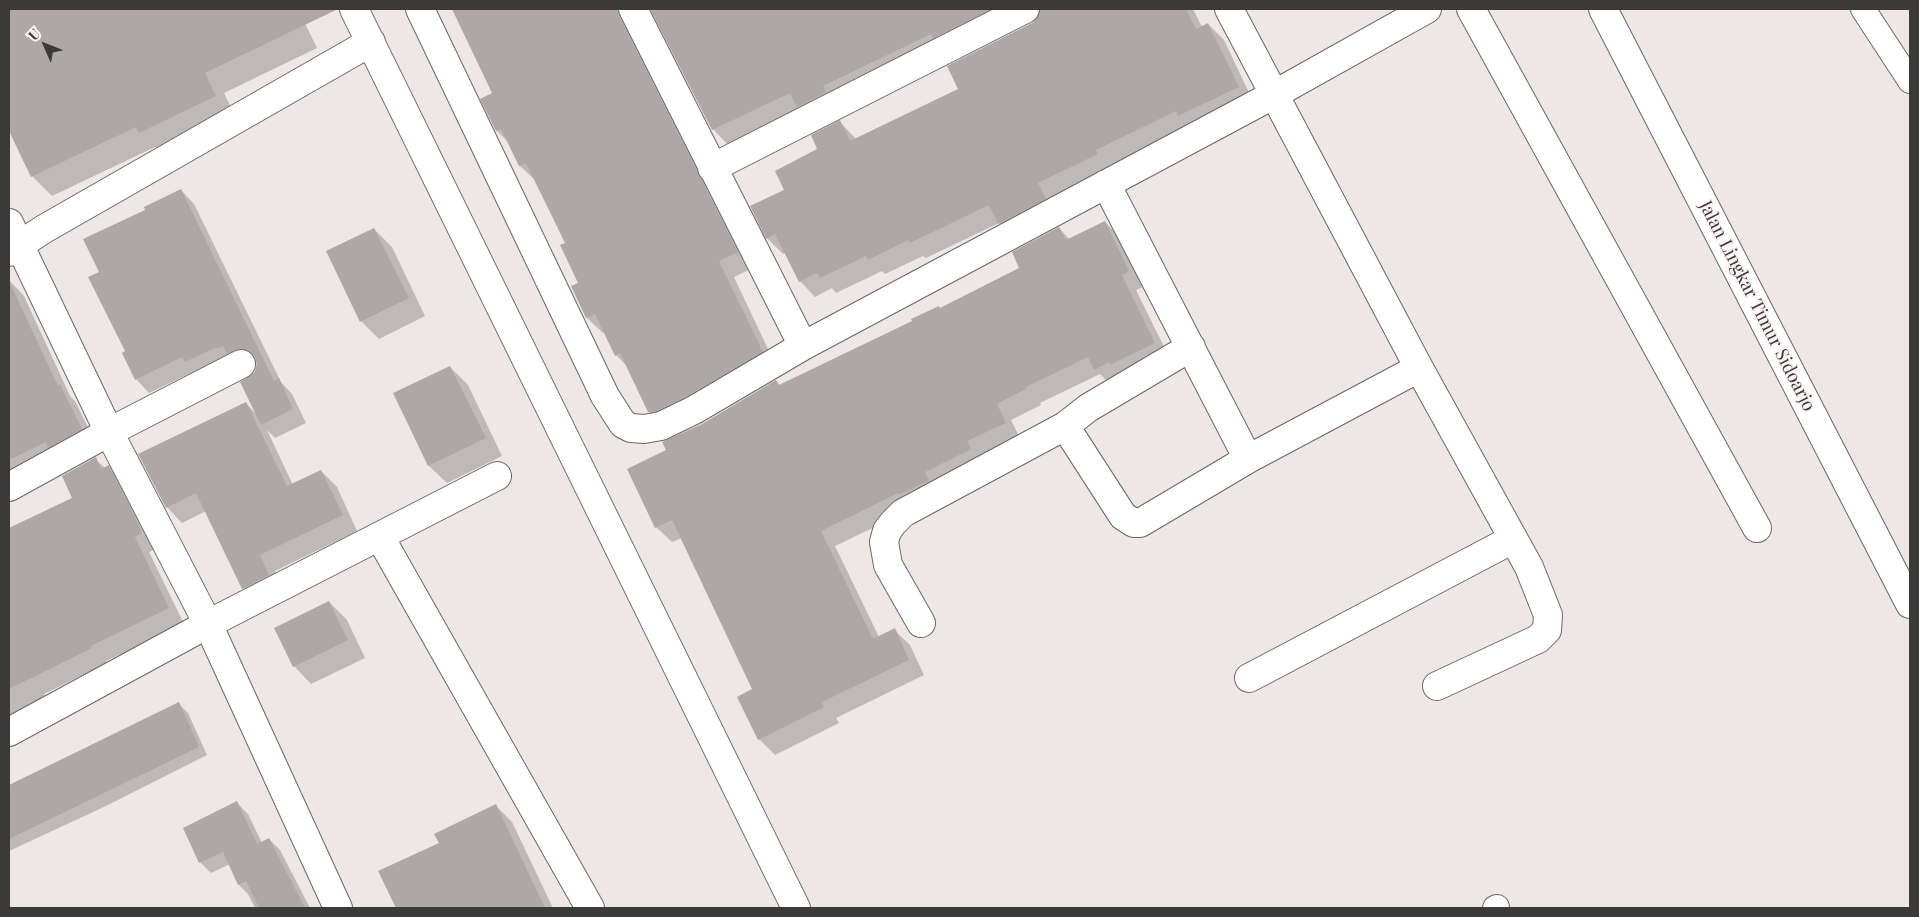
<!DOCTYPE html>
<style>
body{margin:0}
#map{position:relative;width:1919px;height:917px;overflow:hidden;background:#efe6e6;font-family:"Playfair Display",serif}
canvas{display:block}
.frame{position:absolute;inset:0;border:10px solid #3c3939;pointer-events:none}
.north{position:absolute;left:20px;top:20px;width:50px;height:50px;-webkit-text-stroke:4px #fdf3f4;paint-order:stroke;rotate:314deg;font-size:14px;font-weight:700;line-height:20px;text-align:center;color:#3c3939}
.north::after{content:'';display:block;margin:auto;width:18px;height:22px;background:#3c3939;clip-path:polygon(50% 0,100% 100%,50% 72%,0 100%)}
</style>
<div id="map">
<canvas width="1919" height="917"></canvas>
<div class="frame"></div>
<div class="north">U</div>
</div>
<script>
const g = document.querySelector('canvas').getContext('2d');
g.lineJoin = 'round';
function fill(path, color) {
  g.fillStyle = color;
  g.fill(path, 'evenodd');
}
function poly(rows) {
  const path = new Path2D();
  for (const r of rows) {
    path.moveTo(r[0], r[1]);
    for (let i = 2; i < r.length; i += 2) path.lineTo(r[i], r[i + 1]);
  }
  return path;
}
function trace(path, color, width, dash) {
  g.strokeStyle = color;
  g.lineWidth = width;
  g.lineCap = dash ? 'butt' : 'round';
  g.setLineDash(dash || []);
  g.stroke(path);
}
function label(font, color, halo, rows, align = 'center') {
  g.font = font + ' "Playfair Display",serif';
  g.lineWidth = 4;
  g.setLineDash([]);
  g.textBaseline = 'middle';
  g.strokeStyle = halo;
  g.fillStyle = color;
  for (const [text, x, y, turn = 0] of rows) {
    g.save();
    g.translate(x, y);
    g.rotate((+turn || 0) * Math.PI / 180);
    g.textAlign = isNaN(turn) ? turn : align;
    if (halo) g.strokeText(text, 0, 0);
    g.fillText(text, 0, 0);
    g.restore();
  }
}
fill(poly([
 [9,9,298,9,317,48,224,93,235,116,160,152,155,147,52,196,32,176,9,128],
 [458,9,650,9,641,11,753,268,734,277,777,368,665,427,649,412,628,367,616,355,605,332,603,333,587,318,573,287,580,284,567,243,536,181,520,166,509,143,497,131,494,94],
 [652,9,1193,9,1202,27,1208,24,1224,40,1254,103,1190,127,1111,166,1112,169,1015,239,999,223,926,258,923,256,885,274,882,271,836,293,832,288,815,297,800,281,786,252,783,254,767,238,786,190,840,122,856,139,960,89,1039,19,1041,9,1034,10,728,145,713,129],
 [181,190,194,204,281,382,292,394,306,423,275,438,267,430,293,485,321,471,337,487,357,531,275,571,284,591,259,604,243,588,206,511,182,523,167,507,246,403,256,414,255,373,257,361,241,367,200,375,195,371,149,393,136,379,101,272,146,210],
 [1105,222,1121,238,1143,287,1136,290,1170,359,1110,384,1100,374,1040,403,1041,405,1011,420,1020,438,914,508,835,546,879,637,894,630,910,645,924,675,836,718,839,723,775,755,759,739,754,690,682,538,672,542,656,527,668,451,702,425,776,382,780,386,1021,269,1059,228,1070,240],
 [374,229,392,247,425,316,379,339,361,321],
 [9,280,24,296,70,396,75,401,96,444,9,483],
 [450,367,468,385,502,456,447,483,429,466,395,394],
 [95,459,105,468,108,467,124,482,156,549,149,552,184,624,106,661,107,663,44,694,46,698,9,717,9,531,74,499],
 [329,602,347,620,365,658,311,684,294,666],
 [179,704,188,713,207,755,106,806,9,851,9,786],
 [237,803,248,814,262,843,269,839,280,850,310,908,255,908,248,894,239,885,230,864,211,873,200,862],
 [495,805,512,822,553,908,400,908,394,903,440,843]
]), '#0003');
fill(poly([
 [9,9,338,9,205,73,216,96,139,133,136,127,31,177,9,131],
 [452,9,617,9,619,16,738,252,719,261,763,352,687,396,656,411,648,412,620,353,615,356,595,314,586,318,571,286,578,283,560,245,565,243,526,163,519,166,501,129,496,131,480,99,492,93],
 [650,9,991,9,933,38,931,34,823,86,826,92,797,107,790,93,712,130],
 [1040,9,1186,9,1196,29,1208,23,1239,87,1178,116,1176,111,1096,150,1098,154,1038,183,1046,199,998,224,989,205,910,243,908,240,868,260,866,256,820,278,817,273,799,282,775,234,766,239,750,206,784,190,775,171,817,149,811,135,840,120,850,141,958,89,947,66,1032,23,1038,17],
 [181,189,274,381,279,378,293,409,261,425,240,382,254,373,257,365,255,357,250,351,241,348,227,354,223,346,216,349,215,348,185,362,182,357,135,380,122,353,125,351,88,277,99,272,83,239,145,210,144,207],
 [1105,221,1129,271,1122,275,1155,343,1110,365,1109,362,1094,370,1088,357,1026,387,1026,389,997,404,1006,423,967,441,971,449,925,472,929,480,899,495,898,493,821,531,873,639,895,628,909,660,822,702,824,707,758,740,737,697,752,689,672,520,655,528,627,469,666,450,662,442,702,424,776,380,779,385,912,321,911,319,939,306,940,308,1019,268,1012,252,1059,227,1066,240],
 [374,228,409,298,360,322,326,251],
 [9,281,58,386,60,384,82,429,48,448,46,442,9,460],
 [450,366,486,438,428,466,393,393],
 [246,402,287,486,321,470,343,515,260,555,269,575,242,589,196,493,166,508,138,454],
 [96,457,101,469,109,465,137,521,142,533,135,537,169,608,91,646,92,648,9,689,9,528,72,498,62,476],
 [329,601,348,640,293,667,274,628],
 [179,702,199,746,197,748,9,839,9,785],
 [237,801,257,844,269,838,305,908,259,908,246,881,238,885,223,852,199,863,183,828],
 [496,804,545,908,396,908,378,871,439,843,434,834]
]), '#afa6a7');
const lane = poly([
 [1863,9,1910,81],
 [1495,908,1497,907]
]);
const street = poly([
 [354,9,796,908],
 [420,9,605,396,623,424,631,428,644,429,661,426,694,410,803,346,1275,94,1427,9],
 [633,9,803,346],
 [1229,9,1419,368,1529,567,1548,615,1547,630,1538,639,1437,686],
 [1471,9,1757,528],
 [712,168,1025,9],
 [1106,184,1248,459],
 [9,223,109,432,208,624,338,908],
 [9,252,44,229,371,42],
 [1065,426,1123,516,1134,523,1140,523,1248,459,1419,368],
 [9,487,109,432,241,364],
 [380,537,590,908],
 [921,623,888,565,884,542,887,531,893,523,903,513,1065,426,1088,408,1191,347],
 [1249,678,1513,539],
 [9,732,208,624,497,476]
]);
const secondary = poly([
 [1603,9,1910,604]
]);
trace(lane, '#6d6565', 26);
trace(street, '#6d6565', 30);
trace(secondary, '#6d6565', 30);
trace(lane, '#fff', 24);
trace(street, '#fff', 28);
trace(secondary, '#fff', 28);
label('18px', '#3c3939', '#fdf3f4', [
 ["Jalan Lingkar Timur Sidoarjo",1757,306,63]
]);
</script>
